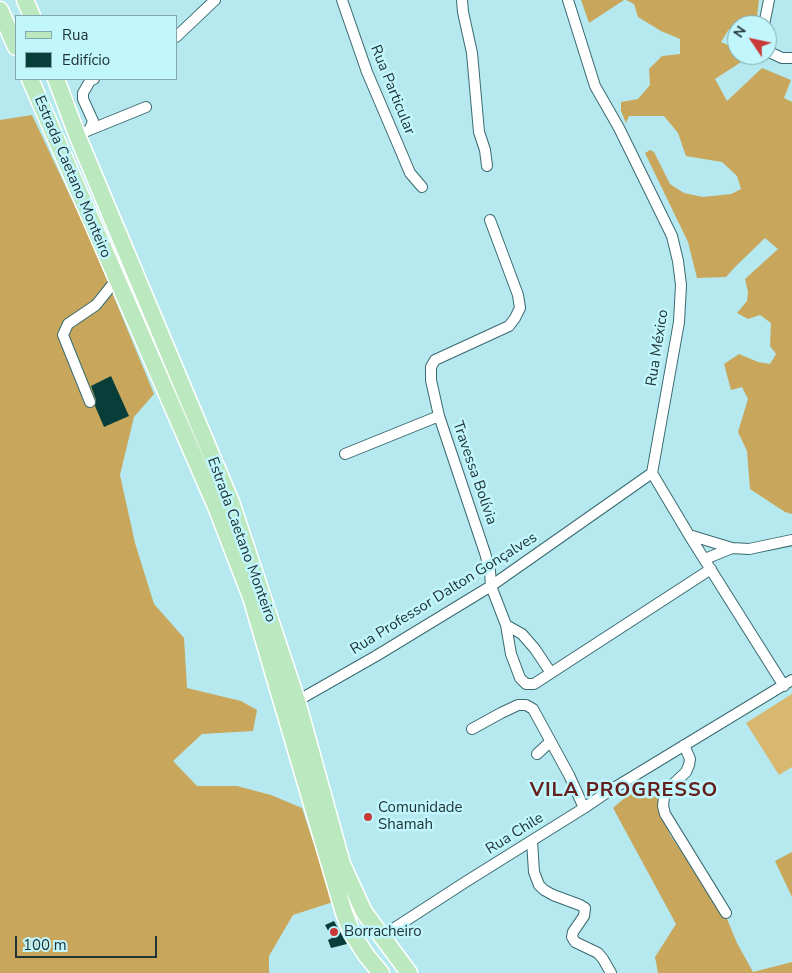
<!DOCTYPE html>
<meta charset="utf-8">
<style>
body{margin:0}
#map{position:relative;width:792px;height:973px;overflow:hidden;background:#b5e9ef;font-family:"Nunito Sans",sans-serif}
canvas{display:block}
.legend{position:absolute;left:15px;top:15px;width:162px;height:65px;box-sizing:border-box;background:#c2f6fd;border:1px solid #81a8ae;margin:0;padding:6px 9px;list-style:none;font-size:15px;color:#203437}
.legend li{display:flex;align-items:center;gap:10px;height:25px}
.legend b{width:25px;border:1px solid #81a8ae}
.north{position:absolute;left:727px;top:15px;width:50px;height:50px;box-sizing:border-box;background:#c2f6fd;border:1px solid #81a8ae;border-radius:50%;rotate:304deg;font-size:14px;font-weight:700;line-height:20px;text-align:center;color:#203437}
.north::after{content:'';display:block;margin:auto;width:18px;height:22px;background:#c83937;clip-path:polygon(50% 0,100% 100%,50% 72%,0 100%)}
.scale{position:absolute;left:15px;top:936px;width:142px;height:22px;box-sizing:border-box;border:2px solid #203437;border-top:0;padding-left:6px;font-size:15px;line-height:18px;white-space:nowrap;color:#203437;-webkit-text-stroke:4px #c2f6fd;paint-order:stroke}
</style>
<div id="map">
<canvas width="792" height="973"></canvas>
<ul class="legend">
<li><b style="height:6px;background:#bbe8be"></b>Rua</li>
<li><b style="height:14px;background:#073e39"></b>Edifício</li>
</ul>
<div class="north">N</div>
<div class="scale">100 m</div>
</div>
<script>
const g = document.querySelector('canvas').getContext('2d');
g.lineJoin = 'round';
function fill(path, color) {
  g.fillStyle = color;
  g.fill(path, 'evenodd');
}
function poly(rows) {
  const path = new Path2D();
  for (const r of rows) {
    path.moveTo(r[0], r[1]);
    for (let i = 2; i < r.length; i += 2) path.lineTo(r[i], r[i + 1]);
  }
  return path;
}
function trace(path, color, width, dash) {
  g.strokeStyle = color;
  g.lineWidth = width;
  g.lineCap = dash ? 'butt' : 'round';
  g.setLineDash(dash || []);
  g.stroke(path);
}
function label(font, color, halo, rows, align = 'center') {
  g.font = font + ' "Nunito Sans",sans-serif';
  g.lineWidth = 5;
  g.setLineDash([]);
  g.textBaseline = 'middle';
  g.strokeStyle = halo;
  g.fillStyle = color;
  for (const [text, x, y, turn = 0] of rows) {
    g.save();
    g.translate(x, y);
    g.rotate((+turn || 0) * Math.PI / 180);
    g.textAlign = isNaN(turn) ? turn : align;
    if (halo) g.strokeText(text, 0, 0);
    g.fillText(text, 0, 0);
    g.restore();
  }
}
fill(poly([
 [792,694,792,767,779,775,746,723]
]), '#d8b870');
fill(poly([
 [581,0,624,0,589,23],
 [626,0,759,0,756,25,737,25,737,35,729,29,721,42,732,47,737,42,737,55,752,55,715,79,727,101,762,68,791,80,784,98,792,102,792,514,785,512,750,489,747,451,738,432,748,399,742,387,731,390,724,364,739,354,758,362,770,364,776,354,770,346,771,323,760,315,748,319,737,313,747,301,748,292,745,279,778,249,765,238,735,267,726,277,697,278,688,242,645,153,650,150,654,152,670,184,684,193,703,197,731,194,741,189,737,176,722,162,686,156,678,133,664,116,629,116,626,123,621,111,621,102,638,99,650,85,649,69,662,56,680,54,680,39,661,31,638,17,634,4],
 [32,115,88,234,154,394,134,417,120,475,135,543,154,604,184,638,187,688,241,701,257,710,253,731,202,734,173,761,197,786,237,786,271,795,302,808,333,902,293,915,269,956,269,973,0,973,0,120],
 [636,788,658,798,670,835,725,914,737,943,753,972,792,962,792,973,658,973,655,957,676,924,613,808],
 [792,852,792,897,775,861]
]), '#c8a75c');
fill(poly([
 [111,376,129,416,104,427,95,406,96,400,91,386],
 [334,921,347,944,331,948,328,940,332,938,325,925]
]), '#073e39');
const street = poly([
 [342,0,367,72,402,154,410,173,422,187],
 [462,0,463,12,472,53,479,132,485,150,487,166],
 [568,0,595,86,619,128,672,236,678,261,681,285,679,322,652,473,689,535,784,686],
 [764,25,769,0],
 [176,37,215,0],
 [767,49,769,52,782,58,792,58],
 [90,129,93,121,83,99,83,93,90,81,94,79],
 [77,135,146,107],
 [490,220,518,295,520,308,515,318,509,326,435,360,431,367,431,380,439,416,485,553,490,571,491,586,506,625,511,654,520,678,526,684,534,684,711,569],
 [90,402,63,335,68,324,96,305,116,280],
 [345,454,439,416],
 [689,535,732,548,749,549,792,540],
 [705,559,732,548],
 [506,625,522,634,535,649,551,673],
 [297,701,376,656,491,586,652,473],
 [472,729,501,713,518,705,526,705,533,709,569,775,584,808],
 [684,745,690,759,689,765,686,772,668,789,664,797,663,806,665,814,726,913],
 [537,754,550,742],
 [532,841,534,872,539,885,544,890,553,895,580,905,585,908,584,916,573,932,572,937,575,942,598,953,603,959,611,973],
 [383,937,396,927,467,881,584,808,609,791,792,680]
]);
const primary = poly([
 [25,0,32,16],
 [0,10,16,47],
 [30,79,217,509,251,597,344,913,352,933,366,955,381,973],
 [56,79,77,135,231,502,297,701,342,864,364,912,409,973]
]);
trace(street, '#396a70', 12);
trace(primary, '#fff', 19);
trace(street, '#fff', 10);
trace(primary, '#bbe8be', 16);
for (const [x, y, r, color] of [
 [368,817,5,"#c83937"],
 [334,932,5,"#c83937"]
]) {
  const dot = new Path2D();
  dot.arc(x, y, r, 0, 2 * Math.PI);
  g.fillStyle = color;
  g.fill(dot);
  trace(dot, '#c2f6fd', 2);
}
label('15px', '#203437', '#c2f6fd', [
 ["Rua Particular",392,90,68],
 ["Estrada Caetano Monteiro",72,177,67],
 ["Rua México",658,348,-81],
 ["Travessa Bolívia",474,473,71],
 ["Estrada Caetano Monteiro",241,540,70],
 ["Rua Professor Dalton Gonçalves",444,594,-32],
 ["Rua Chile",515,834,-32]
]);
label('15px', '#203437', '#c2f6fd', [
 ["Comunidade",378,808],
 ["Shamah",378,825],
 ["Borracheiro",344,932]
], 'left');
g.letterSpacing = '1px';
label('bold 20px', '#65201d', '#c2f6fd', [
 ["VILA PROGRESSO",624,791]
]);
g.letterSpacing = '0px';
</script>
